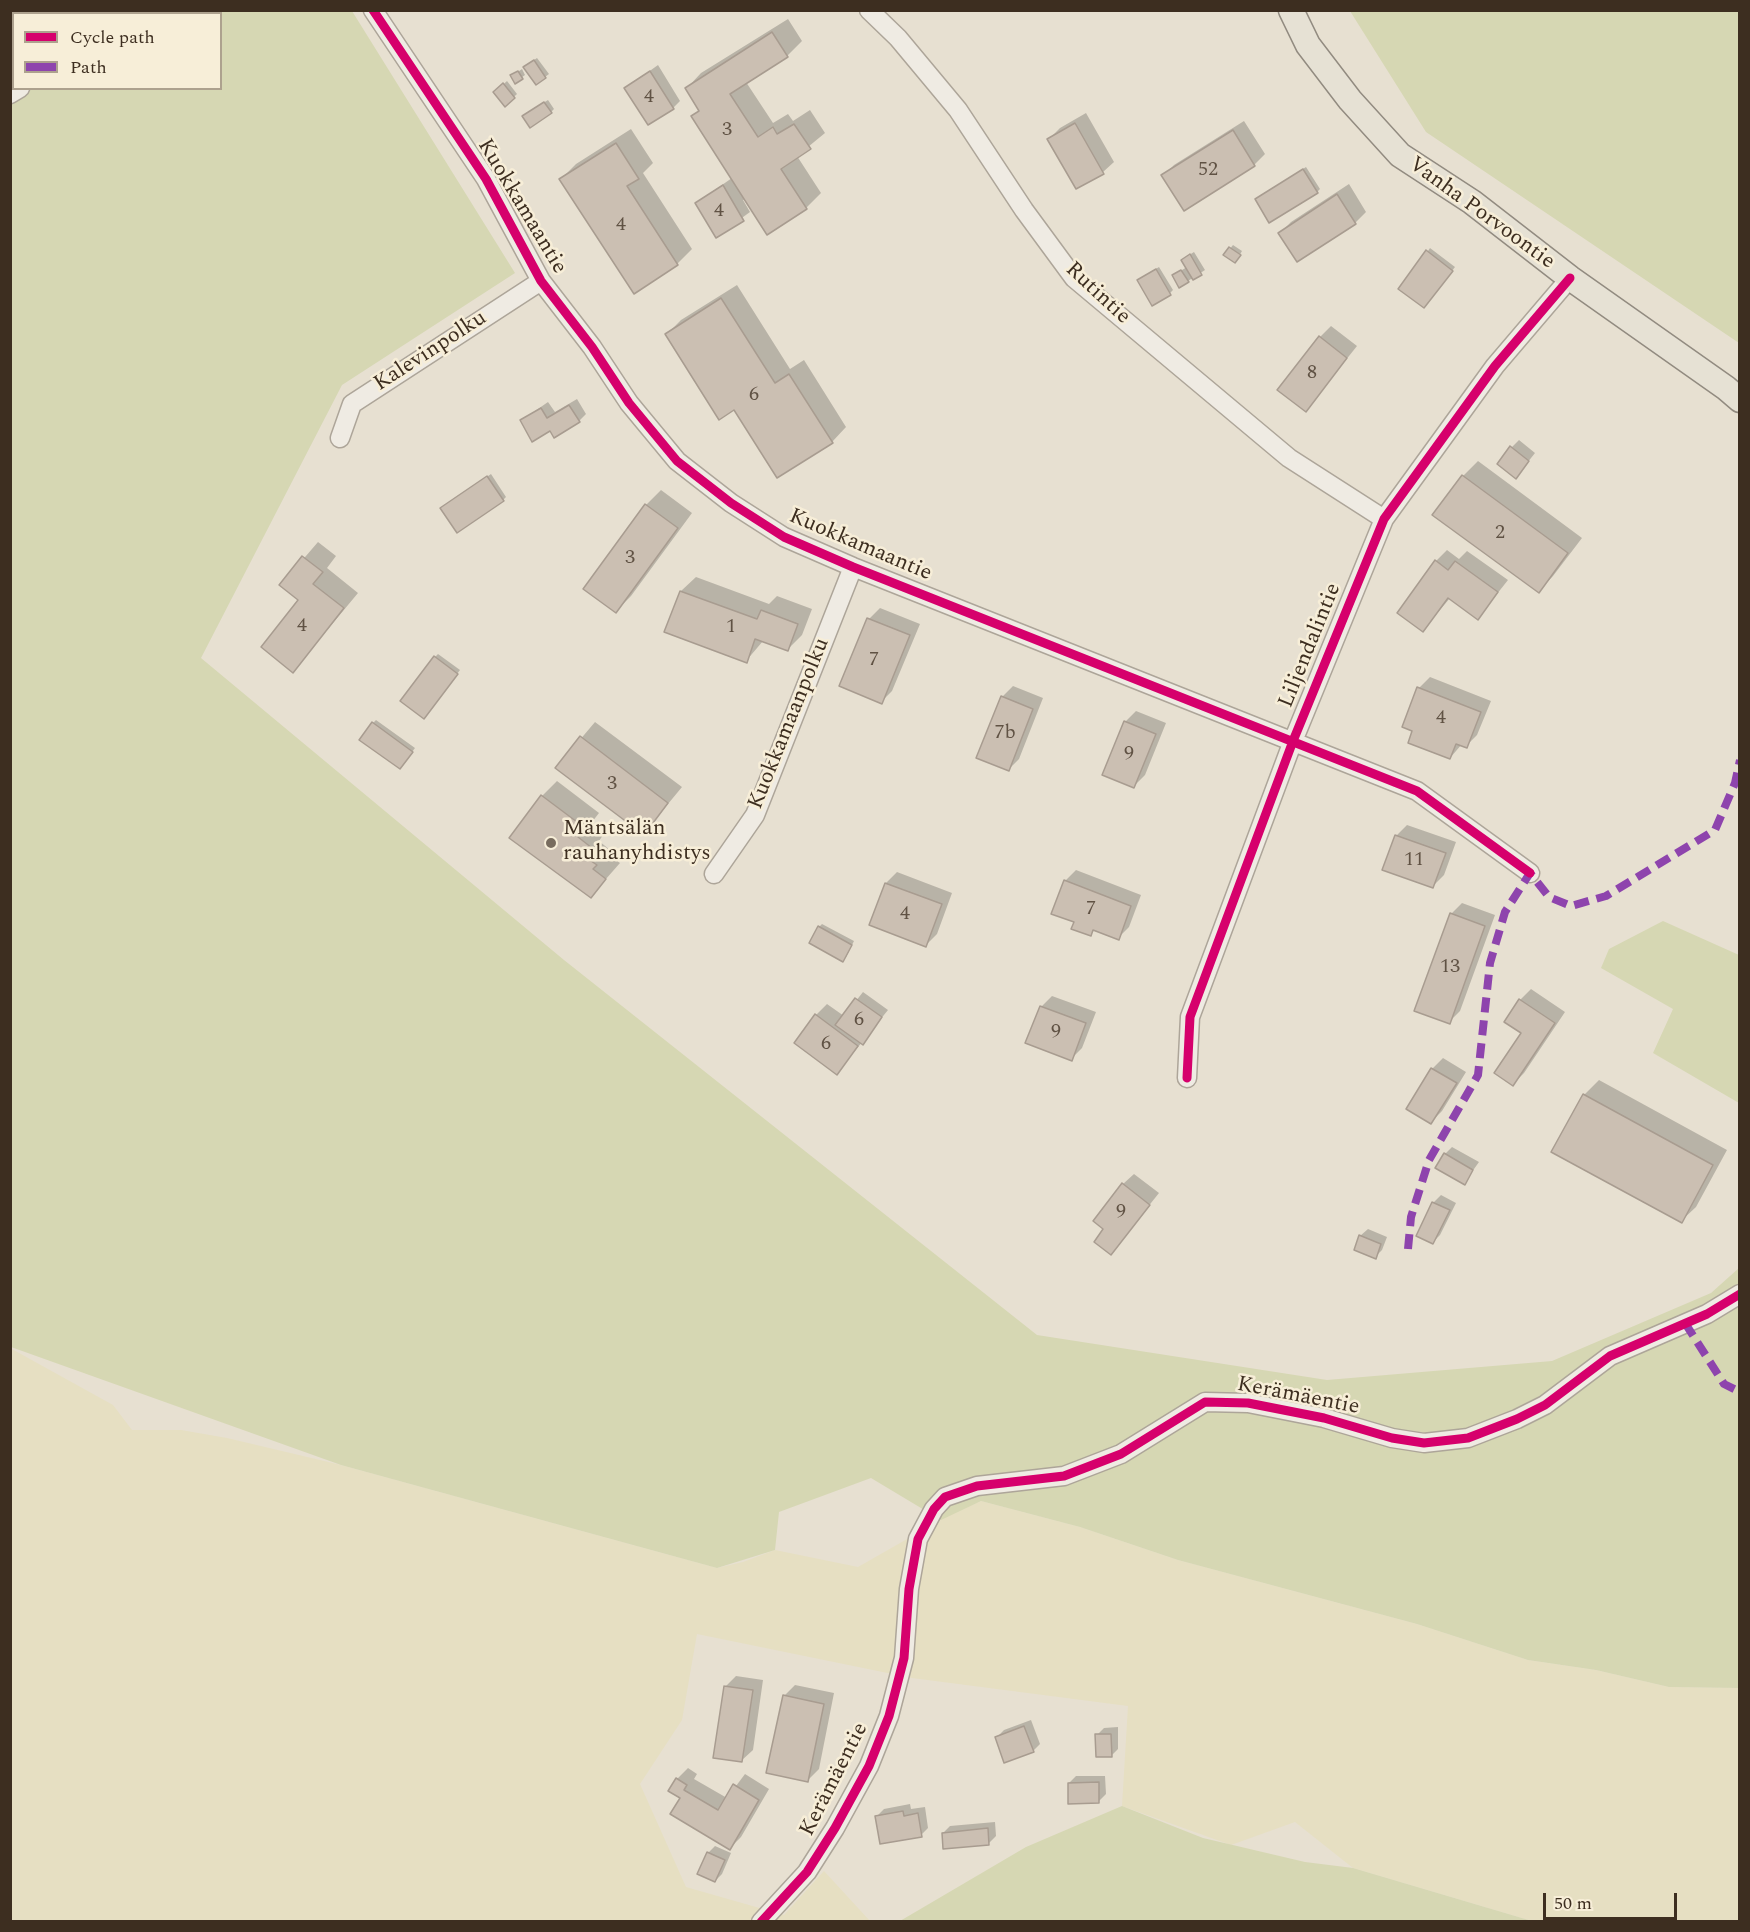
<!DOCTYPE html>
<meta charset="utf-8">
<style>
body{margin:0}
#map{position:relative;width:1750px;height:1932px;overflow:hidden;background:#e7e0d1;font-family:Spectral,serif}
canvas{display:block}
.frame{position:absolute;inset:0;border:12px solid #3d2e20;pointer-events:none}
.legend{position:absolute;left:12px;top:12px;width:210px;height:78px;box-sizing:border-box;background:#f7eed8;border:2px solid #ada18e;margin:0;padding:8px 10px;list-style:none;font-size:18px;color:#3d2e20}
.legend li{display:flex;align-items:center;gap:12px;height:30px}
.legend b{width:30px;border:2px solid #ada18e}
.scale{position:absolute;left:1543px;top:1893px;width:134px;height:27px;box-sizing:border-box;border:3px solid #3d2e20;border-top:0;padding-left:8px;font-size:18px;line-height:21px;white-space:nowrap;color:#3d2e20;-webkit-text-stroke:4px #f7eed8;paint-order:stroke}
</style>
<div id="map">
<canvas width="1750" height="1932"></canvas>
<div class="frame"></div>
<ul class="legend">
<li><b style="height:8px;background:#d6006c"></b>Cycle path</li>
<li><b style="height:8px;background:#8e44ad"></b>Path</li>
</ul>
<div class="scale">50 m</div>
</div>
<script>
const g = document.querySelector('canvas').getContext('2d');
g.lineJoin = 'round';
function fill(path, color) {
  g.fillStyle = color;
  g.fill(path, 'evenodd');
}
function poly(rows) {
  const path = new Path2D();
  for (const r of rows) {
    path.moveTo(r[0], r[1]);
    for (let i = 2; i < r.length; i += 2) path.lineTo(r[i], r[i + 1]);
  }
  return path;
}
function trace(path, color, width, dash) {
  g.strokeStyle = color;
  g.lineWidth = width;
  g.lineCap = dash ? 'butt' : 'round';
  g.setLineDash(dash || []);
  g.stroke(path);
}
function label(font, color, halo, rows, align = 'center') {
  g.font = font + ' Spectral,serif';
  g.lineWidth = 5;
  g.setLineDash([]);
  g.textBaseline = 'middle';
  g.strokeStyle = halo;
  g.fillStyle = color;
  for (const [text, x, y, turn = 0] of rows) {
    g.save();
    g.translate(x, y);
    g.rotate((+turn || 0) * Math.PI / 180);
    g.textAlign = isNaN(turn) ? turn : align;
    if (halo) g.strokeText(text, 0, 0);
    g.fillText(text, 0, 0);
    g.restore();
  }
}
fill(poly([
 [11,11,116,11,112,14,14,14,14,78,11,80],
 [10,1348,113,1405,132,1430,181,1430,227,1438,341,1465,717,1568,743,1562,775,1550,858,1567,958,1510,981,1501,1080,1527,1178,1560,1417,1624,1528,1660,1596,1670,1669,1687,1739,1688,1739,1921,1532,1921,1353,1868,1295,1822,1231,1845,1122,1806,1128,1706,912,1678,697,1634,682,1720,640,1784,686,1887,784,1915,824,1871,870,1921,11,1921]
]), '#e6dfc2');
fill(poly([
 [116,10,352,11,515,273,342,385,201,658,564,960,1037,1335,1327,1380,1552,1361,1711,1293,1739,1268,1739,1688,1669,1687,1596,1670,1528,1660,1417,1624,1178,1560,1080,1527,981,1501,941,1520,871,1478,779,1512,775,1550,717,1568,341,1465,11,1347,10,80,13,78,14,88,220,88,220,14,112,13],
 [1350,11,1739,11,1739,343,1426,132],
 [1663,921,1739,955,1739,1103,1653,1053,1673,1009,1601,968,1609,949],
 [1122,1806,1203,1838,1305,1862,1353,1868,1532,1921,900,1921,1026,1847]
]), '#d6d7b3');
fill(poly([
 [788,19,802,41,787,56,746,82,773,123,788,114,793,121,810,110,825,133,797,156,821,193,806,208,745,199,743,200,750,212,717,236,696,203,732,178,693,117,700,109,687,88,701,73],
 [537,58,549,74,537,83,528,64],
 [658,65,680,101,673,108,626,88],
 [522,69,525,75,515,82,512,76],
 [507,81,517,94,505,105,495,92],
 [548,100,554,109,551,112,527,113],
 [1086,113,1114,162,1103,172,1049,139,1060,128],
 [1244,121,1265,154,1254,165,1163,176,1174,165],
 [631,129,653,163,643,173,692,249,677,264,561,179,576,164],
 [1306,167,1320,189,1317,192,1260,197],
 [1349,184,1366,212,1355,223,1298,260,1280,233,1291,222],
 [1233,245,1242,251,1238,258,1225,255],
 [1430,248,1455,267,1427,303,1428,251],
 [1194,252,1205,270,1188,281,1177,273,1187,267,1186,257],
 [1159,267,1173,290,1170,293,1142,277],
 [737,285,790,369,804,360,846,427,832,442,734,408,667,334,681,320],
 [1331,326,1357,346,1306,410,1320,337],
 [577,399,586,414,579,421,551,429,522,420,548,402,555,412],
 [1519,440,1535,453,1516,477,1512,447],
 [1478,461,1582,538,1553,576,1539,591,1463,476],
 [491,474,506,497,503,500,445,505],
 [661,490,692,513,631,596,616,611,646,505],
 [318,542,336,556,327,568,358,593,293,671,300,600,281,585],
 [1447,550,1459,559,1467,551,1508,580,1478,618,1450,598,1423,630,1436,561],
 [696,577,769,604,777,596,812,609,802,635,787,650,763,641,746,661,666,631,681,591],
 [880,608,920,624,892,691,881,702,869,619],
 [438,654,460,670,427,714,435,657],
 [1430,677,1491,701,1477,735,1466,746,1462,744,1450,758,1414,731,1419,688],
 [1013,686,1043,698,1019,759,1008,770,1002,697],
 [1136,711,1166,723,1145,775,1134,786,1125,722],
 [376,720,415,748,403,764,373,723],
 [595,722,682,787,644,833,557,767],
 [557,781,599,813,592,822,605,832,599,841,610,850,607,854,620,863,591,896,542,796],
 [1407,825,1456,842,1444,875,1433,886,1396,836],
 [1076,870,1141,895,1129,927,1118,938,1095,929,1090,934,1076,922,1065,881],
 [897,872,952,893,937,934,926,945,886,883],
 [1462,903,1495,915,1460,1011,1449,1022,1451,914],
 [822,924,854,941,846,957,819,927],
 [1531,989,1565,1012,1524,1073,1513,1084,1523,1033,1520,1000],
 [863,992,888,1010,837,1073,816,1015,827,1004,844,1016],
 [1052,996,1096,1012,1082,1048,1071,1059,1041,1007],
 [1443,1058,1466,1072,1442,1111,1431,1122,1408,1108,1432,1069],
 [1599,1080,1727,1150,1696,1207,1681,1221,1584,1095],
 [1452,1147,1479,1162,1464,1183,1445,1154],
 [1134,1174,1159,1193,1111,1253,1105,1229,1123,1184],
 [1441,1195,1456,1203,1440,1235,1433,1242,1418,1235,1434,1202],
 [1368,1229,1387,1237,1382,1250,1375,1257,1360,1236],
 [736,1676,763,1680,753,1750,741,1761,725,1687],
 [795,1685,834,1693,819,1769,808,1780,784,1696],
 [1031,1720,1040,1744,1033,1751,997,1737,1004,1730],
 [1118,1727,1118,1749,1111,1756,1097,1735,1104,1728],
 [688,1768,697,1774,694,1779,727,1798,745,1774,769,1789,741,1837,730,1848,682,1797,677,1779],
 [1076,1776,1105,1776,1106,1794,1099,1801,1069,1783],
 [910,1804,911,1809,925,1807,928,1828,921,1835,877,1816,884,1809],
 [995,1822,996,1836,989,1843,943,1833,950,1826],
 [715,1846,731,1853,722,1874,715,1881,708,1853]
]), '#0003');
const building = poly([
 [772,32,788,57,730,94,758,137,773,127,777,134,794,124,811,149,781,169,807,209,767,235,691,116,699,111,685,88,772,32],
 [534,60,546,78,536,85,523,67,534,60],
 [518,71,523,79,515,84,510,75,518,71],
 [650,71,674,109,648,125,624,88,650,71],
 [503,83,515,98,505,107,493,92,503,83],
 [544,102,552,113,530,128,522,116,544,102],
 [1075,123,1104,174,1076,189,1047,139,1075,123],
 [1233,130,1255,166,1184,211,1161,175,1233,130],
 [616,143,639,179,627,186,678,265,634,294,559,179,616,143],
 [1303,169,1318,193,1269,223,1255,199,1303,169],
 [723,185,744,221,716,238,695,203,723,185],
 [1337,194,1356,224,1297,262,1278,233,1337,194],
 [1229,247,1241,255,1235,263,1223,255,1229,247],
 [1426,250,1453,271,1424,308,1398,289,1426,250],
 [1190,254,1202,275,1193,280,1181,260,1190,254],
 [1156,269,1171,295,1152,306,1137,280,1156,269],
 [1181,270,1189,282,1179,288,1172,275,1181,270],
 [721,298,775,383,789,374,833,443,777,478,734,410,719,420,665,334,721,298],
 [1319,336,1347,358,1306,412,1277,390,1319,336],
 [569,405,580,422,554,438,550,431,532,442,520,420,541,408,547,418,569,405],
 [1510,446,1529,461,1516,479,1497,464,1510,446],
 [1462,475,1568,553,1539,593,1432,515,1462,475],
 [487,476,504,501,457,533,440,508,487,476],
 [645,504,678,528,616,613,583,589,645,504],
 [302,556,323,572,313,584,344,608,293,673,261,647,298,600,279,585,302,556],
 [1435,560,1448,570,1455,561,1498,592,1478,620,1448,598,1423,632,1397,613,1435,560],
 [680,591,757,619,761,610,798,624,788,651,755,639,747,663,664,632,680,591],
 [867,618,910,635,882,704,839,686,867,618],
 [434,656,458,674,424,719,400,701,434,656],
 [1417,687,1481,712,1467,748,1456,744,1450,759,1408,743,1412,731,1402,727,1417,687],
 [1001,696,1033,709,1009,771,976,758,1001,696],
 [1124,721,1156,734,1134,788,1102,775,1124,721],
 [372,722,413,752,400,769,359,740,372,722],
 [580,736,668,803,644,835,555,768,580,736],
 [541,795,585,828,578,837,592,848,585,857,597,865,593,869,606,879,591,898,509,838,541,795],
 [1395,835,1446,853,1433,888,1382,870,1395,835],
 [1064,880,1131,906,1119,940,1093,930,1091,936,1071,929,1074,922,1051,914,1064,880],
 [885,883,942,904,926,947,869,925,885,883],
 [1450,913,1485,926,1450,1024,1414,1011,1450,913],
 [818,926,852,945,843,962,809,943,818,926],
 [855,998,882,1017,863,1045,835,1025,855,998],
 [1519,999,1555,1023,1513,1086,1494,1073,1521,1033,1504,1022,1519,999],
 [1040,1006,1086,1023,1072,1061,1025,1043,1040,1006],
 [815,1014,858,1046,837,1075,794,1043,815,1014],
 [1431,1068,1457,1083,1431,1124,1406,1109,1431,1068],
 [1583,1094,1713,1165,1682,1223,1551,1152,1583,1094],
 [1444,1153,1473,1170,1465,1185,1435,1168,1444,1153],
 [1122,1183,1150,1205,1111,1255,1094,1242,1103,1229,1093,1221,1122,1183],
 [1432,1202,1450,1210,1433,1244,1416,1236,1432,1202],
 [1359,1235,1381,1244,1376,1259,1354,1250,1359,1235],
 [724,1686,753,1690,742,1762,713,1758,724,1686],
 [783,1695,824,1704,808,1782,766,1773,783,1695],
 [1024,1726,1034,1752,1004,1763,995,1737,1024,1726],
 [1095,1734,1111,1734,1112,1757,1096,1757,1095,1734],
 [676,1778,687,1785,684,1790,718,1810,733,1784,759,1800,730,1850,670,1814,680,1798,668,1791,676,1778],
 [1099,1782,1099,1803,1068,1804,1068,1783,1099,1782],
 [903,1811,904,1816,918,1813,922,1837,880,1844,875,1816,903,1811],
 [988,1828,989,1845,943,1849,942,1833,988,1828],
 [707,1852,725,1860,715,1882,697,1874,707,1852]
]);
fill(building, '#cbbfb2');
trace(building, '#a89c90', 1.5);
const minor = poly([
 [373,10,486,179,541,281,592,347,629,403,677,461,731,503,784,537,853,567,1417,791,1530,873],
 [869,10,898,38,958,110,1024,210,1074,278,1289,458,1384,519],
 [145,14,151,10],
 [10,94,20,88],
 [340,438,352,404,541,281],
 [714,874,755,815,853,567],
 [1187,1078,1190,1017,1293,741,1384,519,1495,366,1570,278],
 [761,1922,807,1872,835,1828,869,1766,889,1716,904,1658,909,1589,918,1539,934,1509,945,1497,977,1486,1064,1476,1121,1454,1205,1402,1248,1403,1324,1418,1392,1438,1424,1443,1468,1438,1517,1419,1545,1405,1610,1356,1707,1314,1740,1294]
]);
const major = poly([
 [1291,10,1308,45,1350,100,1400,155,1472,202,1570,278,1726,388,1740,400]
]);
trace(minor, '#ada599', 21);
trace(major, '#928b80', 27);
trace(minor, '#efebe3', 18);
trace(major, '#e6e1d4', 24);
trace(poly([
 [1408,1249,1411,1217,1429,1160,1478,1075,1490,963,1505,912,1530,873,1549,897,1571,906,1606,896,1715,830,1735,783,1740,760],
 [1685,1323,1724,1384,1740,1392]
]), '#8e44ad', 8, [15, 8]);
trace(poly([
 [373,10,486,179,541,281,592,347,629,403,677,461,731,503,784,537,853,567,1417,791,1530,873],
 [1187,1078,1190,1017,1293,741,1384,519,1495,366,1570,278],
 [761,1922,807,1872,835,1828,869,1766,889,1716,904,1658,909,1589,918,1539,934,1509,945,1497,977,1486,1064,1476,1121,1454,1205,1402,1248,1403,1324,1418,1392,1438,1424,1443,1468,1438,1517,1419,1545,1405,1610,1356,1707,1314,1740,1294]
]), '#d6006c', 9);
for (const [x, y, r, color] of [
 [551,843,6,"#786c5e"]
]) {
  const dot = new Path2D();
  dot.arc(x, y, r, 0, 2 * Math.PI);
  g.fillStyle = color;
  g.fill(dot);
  trace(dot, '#f7eed8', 2);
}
label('20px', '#605244', null, [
 ["4",649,98],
 ["3",727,131],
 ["52",1208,171],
 ["4",719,212],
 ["4",621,226],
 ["8",1312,374],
 ["6",754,396],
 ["2",1500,534],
 ["3",630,559],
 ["4",302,627],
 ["1",731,628],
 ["7",874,661],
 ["4",1441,719],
 ["7b",1005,734],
 ["9",1129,755],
 ["3",612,785],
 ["11",1414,861],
 ["7",1091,910],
 ["4",905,915],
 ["13",1450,968],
 ["6",859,1021],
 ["9",1056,1033],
 ["6",826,1045],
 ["9",1121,1213]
]);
label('22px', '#3d2e20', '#f7eed8', [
 ["Kuokkamaantie",521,207,59],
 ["Vanha Porvoontie",1481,214,36],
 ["Rutintie",1097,294,43],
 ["Kalevinpolku",431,352,-33],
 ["Kuokkamaantie",860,546,23],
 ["Liljendalintie",1311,646,-68],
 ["Kuokkamaanpolku",790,724,-68],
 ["Kerämäentie",1298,1397,11],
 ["Kerämäentie",835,1780,-63]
]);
label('22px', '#3d2e20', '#f7eed8', [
 ["Mäntsälän",563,830],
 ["rauhanyhdistys",563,855]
], 'left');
</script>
